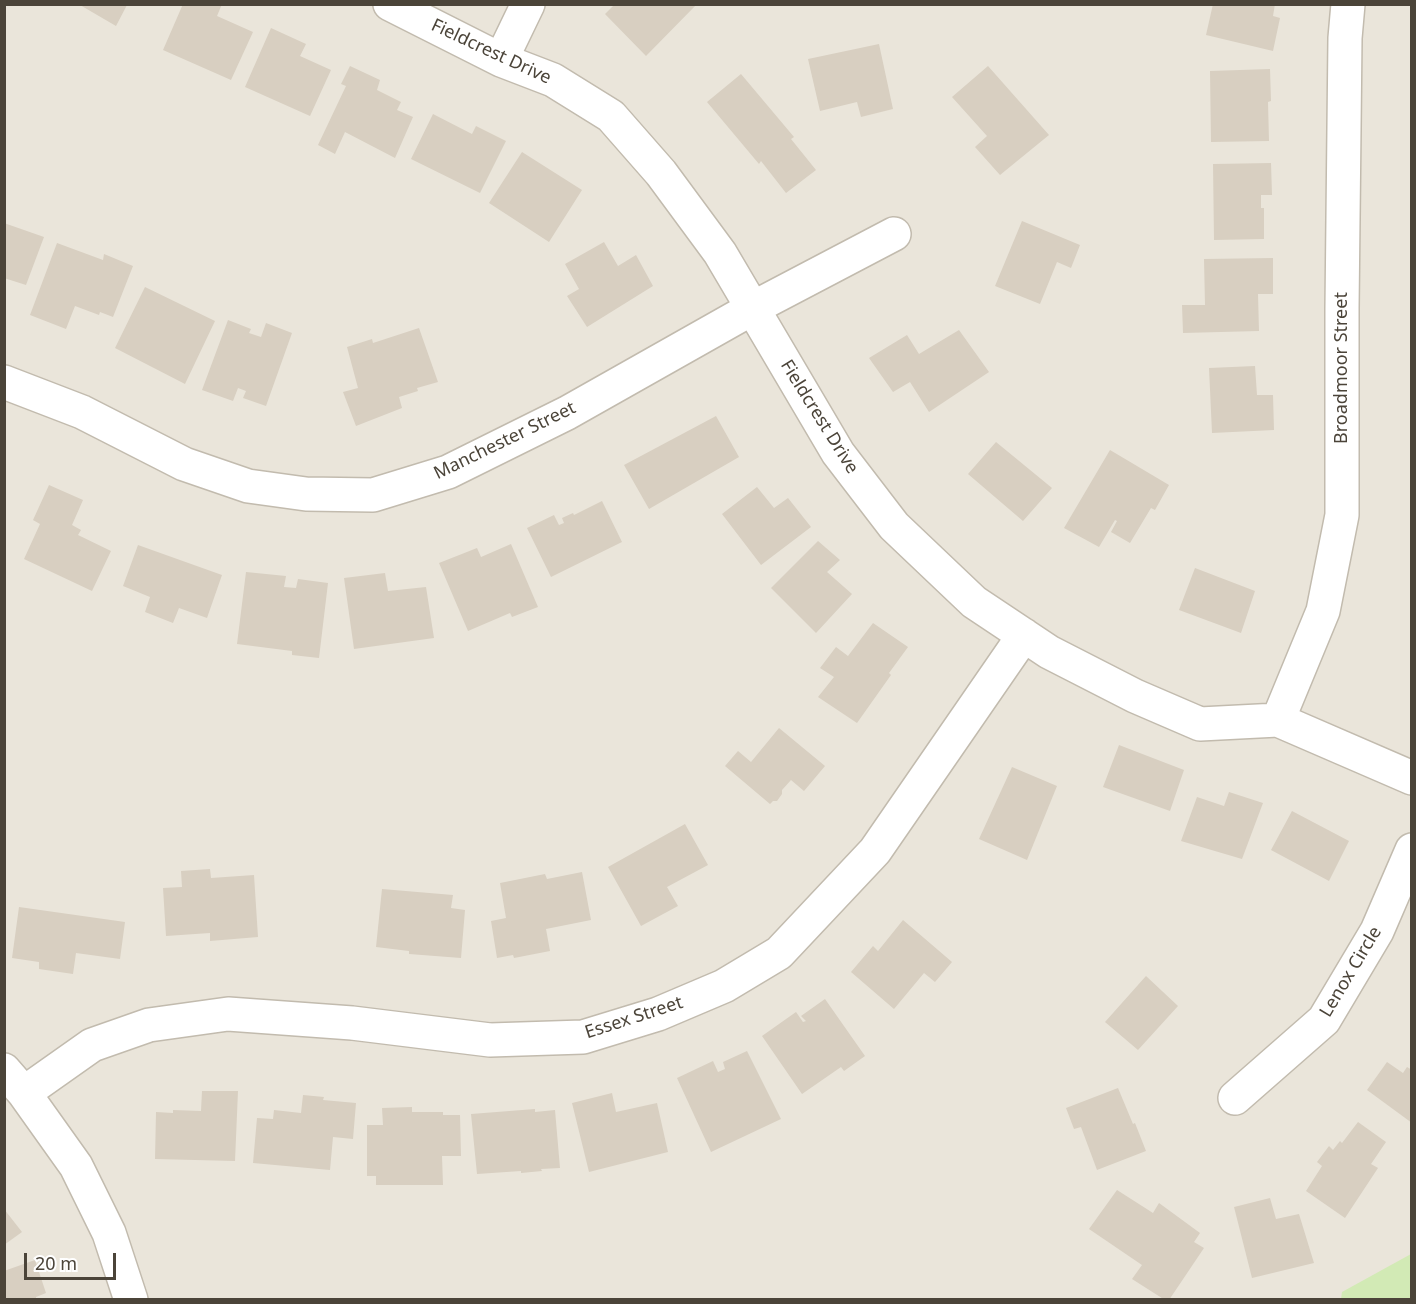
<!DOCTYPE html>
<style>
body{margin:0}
#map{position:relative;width:1416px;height:1304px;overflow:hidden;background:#f6f3ec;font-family:"Noto Sans",sans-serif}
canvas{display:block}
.frame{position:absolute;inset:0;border:6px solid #4b4439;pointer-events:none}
.scale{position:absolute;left:24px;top:1253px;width:92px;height:27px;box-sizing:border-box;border:3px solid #4b4439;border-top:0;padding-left:8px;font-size:18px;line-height:21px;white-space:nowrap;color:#4b4439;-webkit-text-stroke:4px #fff;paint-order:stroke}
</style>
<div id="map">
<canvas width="1416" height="1304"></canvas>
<div class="frame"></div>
<div class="scale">20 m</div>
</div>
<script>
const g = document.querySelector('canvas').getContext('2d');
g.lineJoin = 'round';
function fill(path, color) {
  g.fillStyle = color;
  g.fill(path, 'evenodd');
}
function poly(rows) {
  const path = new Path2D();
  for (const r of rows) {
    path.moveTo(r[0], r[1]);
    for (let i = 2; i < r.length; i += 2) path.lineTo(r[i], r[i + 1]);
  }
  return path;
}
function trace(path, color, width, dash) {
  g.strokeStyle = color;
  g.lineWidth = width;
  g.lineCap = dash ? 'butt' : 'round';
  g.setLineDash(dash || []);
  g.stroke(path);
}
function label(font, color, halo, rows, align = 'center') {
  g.font = font + ' "Noto Sans",sans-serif';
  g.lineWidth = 6;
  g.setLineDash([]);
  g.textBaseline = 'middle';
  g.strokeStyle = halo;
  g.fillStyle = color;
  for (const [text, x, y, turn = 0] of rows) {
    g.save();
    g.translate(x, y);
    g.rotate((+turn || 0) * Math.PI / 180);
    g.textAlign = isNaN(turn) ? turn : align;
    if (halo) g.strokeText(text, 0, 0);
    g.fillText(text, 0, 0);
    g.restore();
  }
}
fill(poly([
 [5,5,1411,5,1411,1299,5,1299]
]), '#eae5da');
fill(poly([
 [1411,1254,1411,1299,1341,1299,1342,1292]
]), '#d2eab5');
fill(poly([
 [183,4,222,4,217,16,253,32,231,80,163,50],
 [615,4,697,4,646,56,605,14],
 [1213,4,1275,4,1273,16,1280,18,1273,51,1206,35],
 [80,5,127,5,116,26],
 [271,28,306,44,300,56,331,70,310,116,245,87],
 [879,44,893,109,861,117,857,102,820,111,808,59],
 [350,66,380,80,377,90,401,102,397,110,413,117,395,158,345,132,335,154,318,145,346,86,341,84],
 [988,66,1049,135,1000,175,975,147,987,136,952,97],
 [1270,69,1271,101,1268,102,1269,141,1211,142,1210,71],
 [741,74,794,137,791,139,816,170,786,193,761,161,759,164,707,102],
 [433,114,472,134,476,126,506,141,480,193,411,159],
 [522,152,582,190,549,242,489,203],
 [1271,163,1272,195,1261,195,1261,208,1264,208,1264,239,1214,240,1213,164],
 [1022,221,1080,245,1071,268,1057,262,1040,304,995,286],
 [4,223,44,237,26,285,4,278],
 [604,242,618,266,636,255,653,286,587,327,567,296,579,289,565,264],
 [57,243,103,260,104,254,133,266,113,317,100,312,99,315,75,306,66,329,30,315],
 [1273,258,1273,294,1258,294,1259,331,1183,333,1182,305,1205,305,1204,259],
 [145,287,215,321,185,384,115,348],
 [228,320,251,329,249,333,261,337,266,323,292,333,266,406,243,398,246,391,238,388,233,401,202,390],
 [419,328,438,382,417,388,418,391,399,397,402,408,356,426,343,392,358,388,347,347,372,339,373,343],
 [959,330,989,372,929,412,910,382,893,392,869,358,907,335,919,354],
 [1255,366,1257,395,1273,395,1274,430,1212,433,1209,368],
 [716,416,739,457,649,509,624,465],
 [996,442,1052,488,1023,521,968,474],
 [1110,450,1169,485,1155,510,1151,508,1130,543,1111,532,1117,521,1115,520,1099,547,1064,528],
 [49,485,83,500,72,525,81,530,78,535,111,551,92,591,24,559,40,524,33,520],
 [757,487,774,508,788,498,811,527,761,565,722,514],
 [602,501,622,542,551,577,527,528,554,515,559,525,564,523,562,518,573,513,574,515],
 [818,541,840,560,827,572,852,594,816,633,771,588],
 [511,544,538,607,512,617,510,613,468,631,439,563,477,548,481,557],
 [138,545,222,575,207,618,179,608,173,623,145,612,150,597,123,586],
 [1195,568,1255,591,1241,633,1179,610],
 [246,572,286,576,284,587,296,588,298,579,328,583,319,658,292,655,292,651,237,644],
 [385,573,388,591,426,587,434,638,354,649,344,578],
 [873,623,908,647,889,673,891,675,857,723,818,697,834,677,820,668,836,647,848,656],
 [779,728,825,766,804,791,791,780,782,790,782,794,777,801,773,801,770,804,725,766,738,751,751,762],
 [1119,745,1184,770,1170,811,1103,787],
 [1012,767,1057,786,1027,860,979,839],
 [1229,792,1263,803,1242,859,1181,841,1197,797,1224,806],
 [1292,811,1349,841,1329,881,1271,850],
 [685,824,708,865,667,887,678,906,641,926,608,867],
 [210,869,211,878,254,875,258,937,210,941,210,933,166,936,163,888,182,887,181,871],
 [582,872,591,920,546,929,550,951,514,958,513,955,497,958,491,921,506,918,500,883,545,874,547,879],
 [382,889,453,895,451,908,465,910,461,958,409,954,409,951,376,947],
 [19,907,125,922,120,959,76,953,73,974,39,969,39,962,12,958],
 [903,920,952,962,935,982,924,973,894,1009,851,972,873,946,878,951],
 [1146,976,1178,1006,1138,1050,1105,1022],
 [825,999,865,1056,844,1071,841,1067,802,1094,762,1036,796,1012,803,1022,806,1021,801,1016],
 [747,1051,781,1119,711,1152,677,1078,713,1061,718,1072,725,1069,723,1062],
 [1387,1062,1403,1073,1407,1067,1412,1070,1412,1123,1367,1090],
 [1118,1088,1133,1124,1135,1123,1146,1151,1097,1170,1081,1127,1074,1129,1066,1108],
 [202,1091,238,1091,235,1161,155,1159,156,1112,173,1113,173,1110,201,1111],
 [612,1093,616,1112,657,1103,668,1152,589,1172,572,1103],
 [303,1095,324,1097,323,1100,356,1103,353,1139,333,1137,330,1170,253,1163,257,1118,273,1119,274,1110,301,1113],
 [412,1107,412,1112,443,1112,443,1115,460,1115,461,1156,442,1156,443,1185,376,1185,376,1176,367,1176,367,1125,383,1125,382,1108],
 [535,1109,535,1112,555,1110,560,1168,541,1169,542,1171,521,1173,521,1171,477,1174,471,1114],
 [1358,1122,1386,1142,1371,1164,1378,1168,1345,1218,1306,1191,1322,1166,1317,1162,1329,1146,1333,1150,1340,1141,1342,1143],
 [1117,1190,1153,1213,1159,1203,1200,1233,1194,1242,1204,1248,1169,1300,1165,1300,1132,1279,1142,1265,1089,1229],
 [1270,1198,1276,1219,1299,1214,1314,1263,1252,1278,1234,1207],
 [4,1209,22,1232,4,1245],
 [35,1260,46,1293,36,1297,36,1300,4,1300,4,1271]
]), '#d8cfc1');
const minor = poly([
 [390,4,501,60,553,80,611,116,661,173,720,253,838,453,894,526,974,602,1049,652,1135,696,1200,724,1278,720,1412,778],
 [501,60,528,4],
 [4,382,82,412,184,464,248,486,306,494,373,495,448,472,567,413,753,308,894,234],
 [1278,720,1323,611,1342,515,1342,308,1345,38,1348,4],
 [4,1070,24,1093,76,1166,109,1233,131,1300],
 [24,1093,92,1045,149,1025,228,1014,352,1023,490,1040,583,1037,658,1014,724,986,779,953,875,851,1024,635],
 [1235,1098,1324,1020,1377,931,1412,850]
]);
trace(minor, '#c2bbae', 36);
trace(minor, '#fff', 33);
label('18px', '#4b4439', '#fff', [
 ["Fieldcrest Drive",491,52,25],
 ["Broadmoor Street",1342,368,-90],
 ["Fieldcrest Drive",819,417,58],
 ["Manchester Street",505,441,-26],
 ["Lenox Circle",1351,972,-59],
 ["Essex Street",634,1018,-18]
]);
</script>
